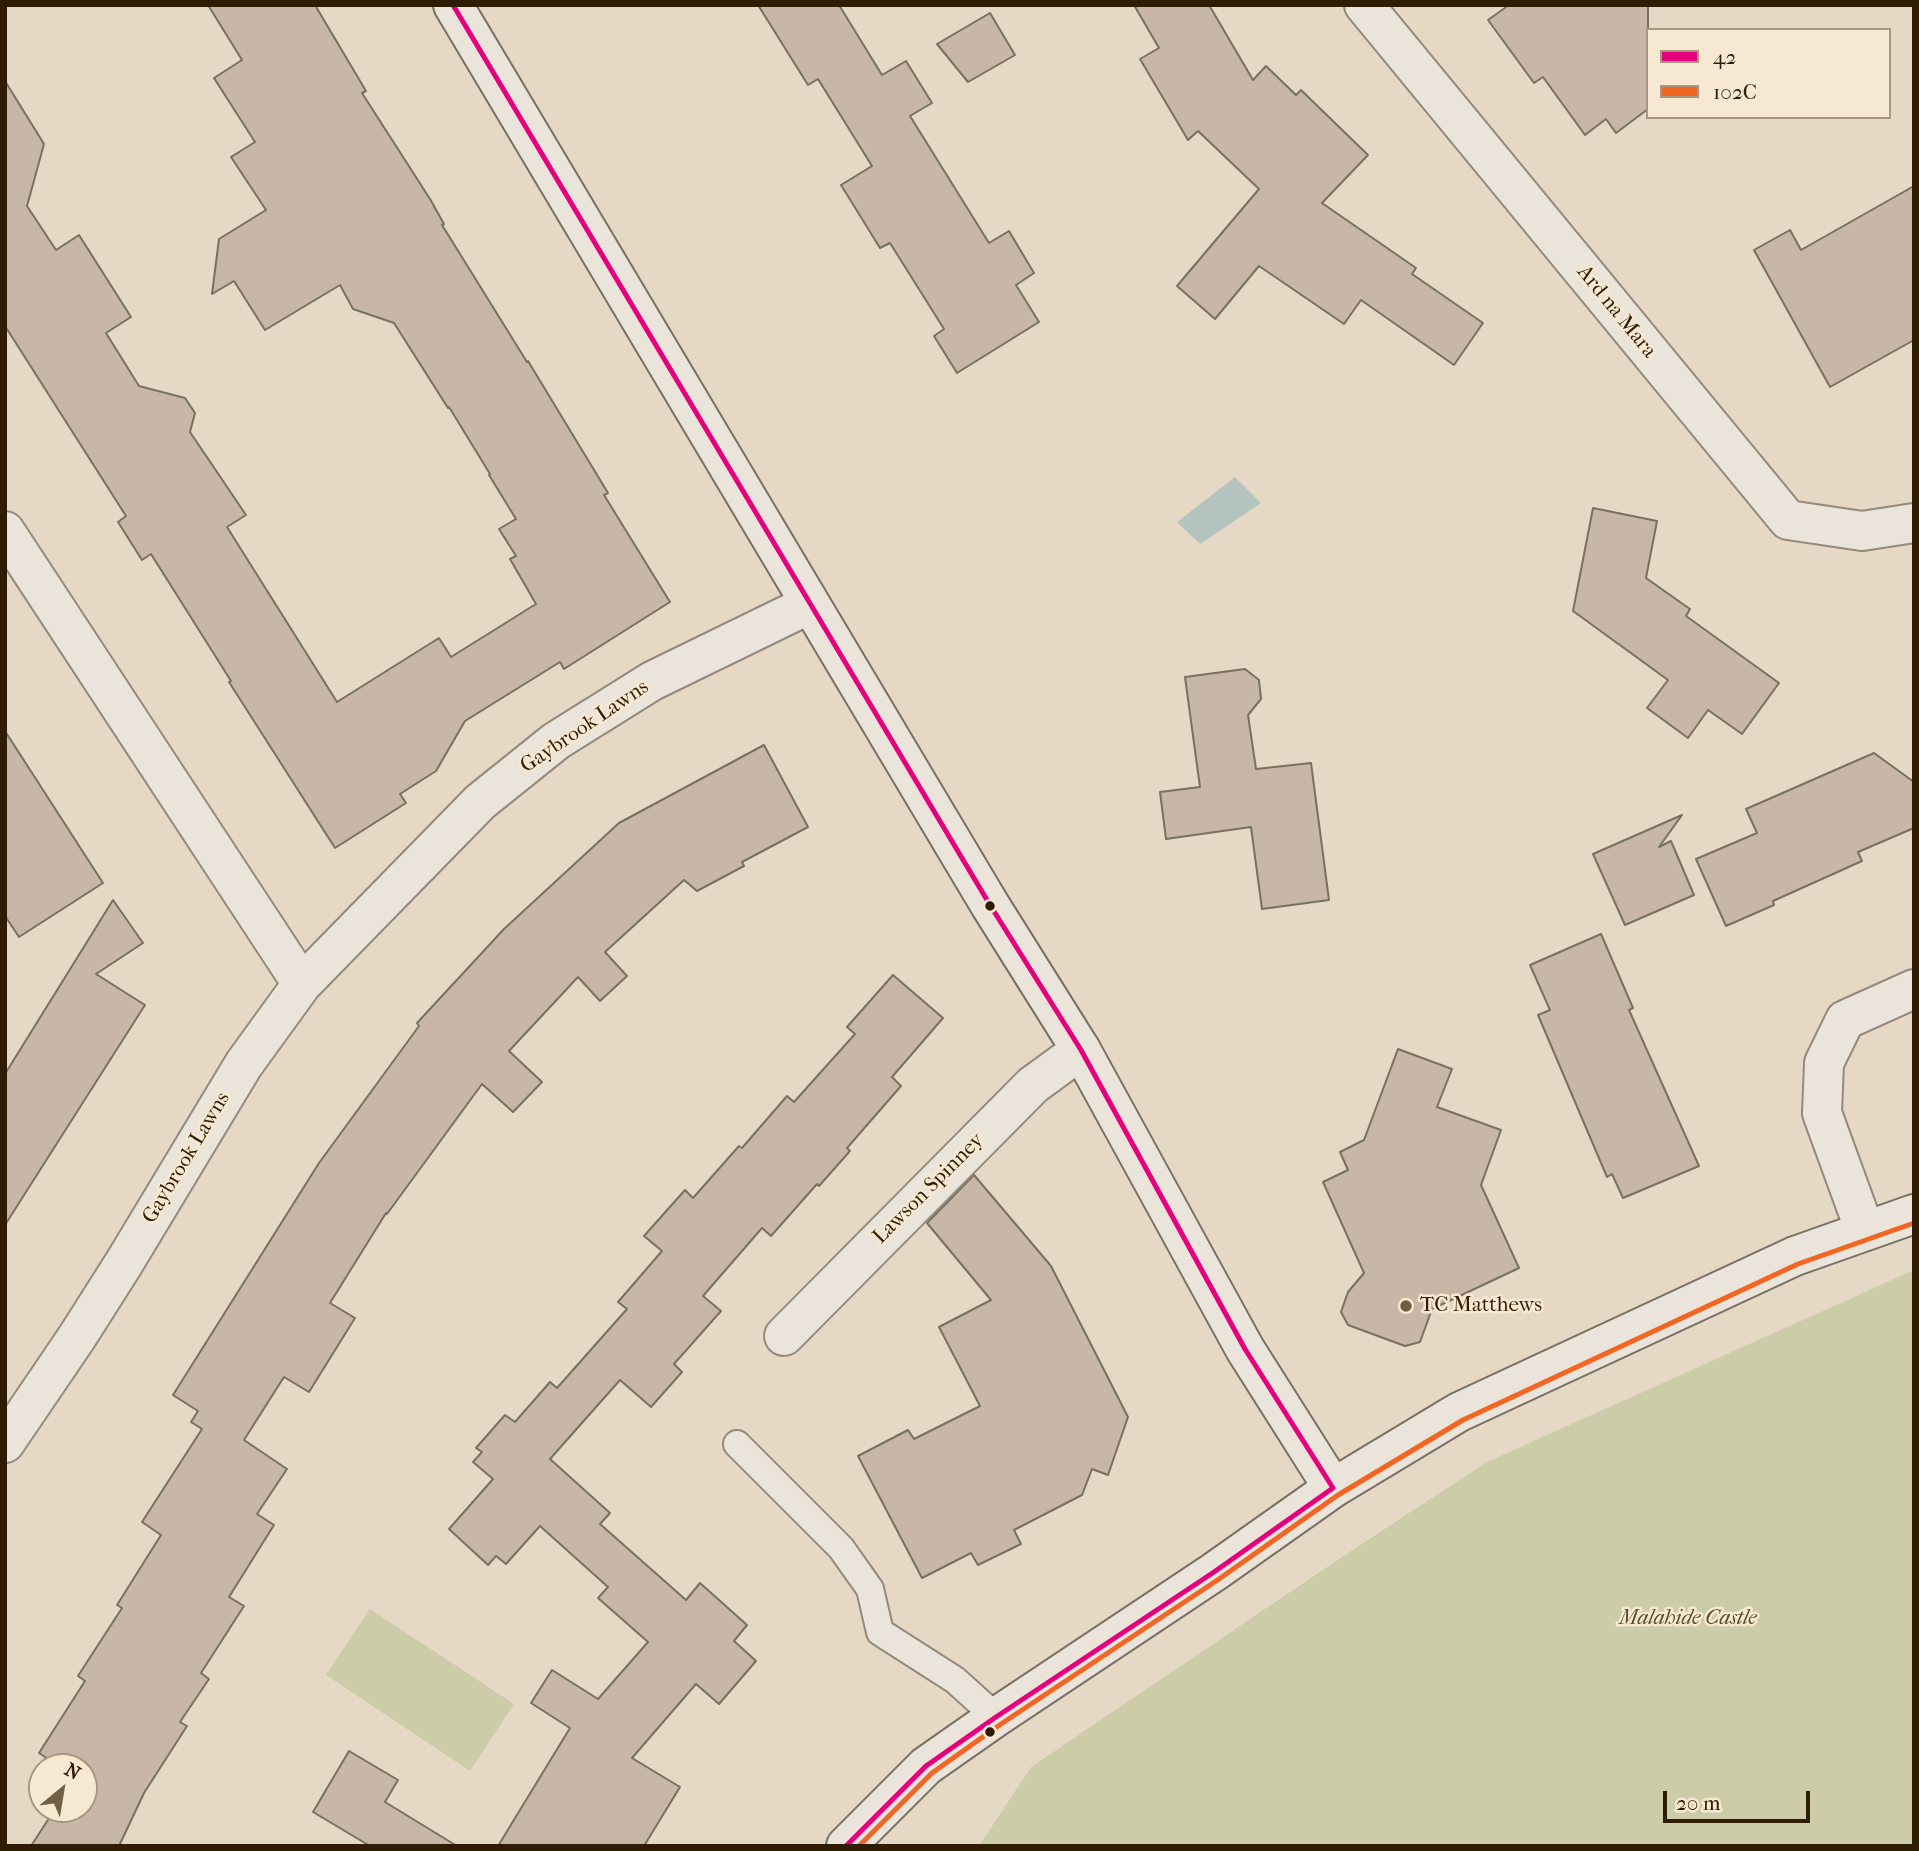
<!DOCTYPE html>
<style>
body{margin:0}
#map{position:relative;width:1919px;height:1851px;overflow:hidden;background:#e5d9c6;font-family:"IM FELL French Canon",serif}
canvas{display:block}
.frame{position:absolute;inset:0;border:7px solid #2f1d03;pointer-events:none}
.legend{position:absolute;left:1646px;top:28px;width:245px;height:91px;box-sizing:border-box;background:#f7e8d2;border:2px solid #a7977f;margin:0;padding:9px 12px;list-style:none;font-size:21px;color:#2f1d03}
.legend li{display:flex;align-items:center;gap:14px;height:35px}
.legend b{width:35px;border:2px solid #a7977f}
.north{position:absolute;left:28px;top:1753px;width:70px;height:70px;box-sizing:border-box;background:#f7e8d2;border:2px solid #a7977f;border-radius:50%;rotate:30deg;font-size:19px;font-weight:700;line-height:28px;text-align:center;color:#2f1d03}
.north::after{content:'';display:block;margin:auto;width:24px;height:32px;background:#6f5f47;clip-path:polygon(50% 0,100% 100%,50% 72%,0 100%)}
.scale{position:absolute;left:1663px;top:1791px;width:147px;height:32px;box-sizing:border-box;border:4px solid #2f1d03;border-top:0;padding-left:9px;font-size:21px;line-height:24px;white-space:nowrap;color:#2f1d03;-webkit-text-stroke:5px #f7e8d2;paint-order:stroke}
</style>
<div id="map">
<canvas width="1919" height="1851"></canvas>
<div class="frame"></div>
<ul class="legend">
<li><b style="height:9px;background:#e5007d"></b>42</li>
<li><b style="height:9px;background:#f26522"></b>102C</li>
</ul>
<div class="north">N</div>
<div class="scale">20 m</div>
</div>
<script>
const g = document.querySelector('canvas').getContext('2d');
g.lineJoin = 'round';
function fill(path, color) {
  g.fillStyle = color;
  g.fill(path, 'evenodd');
}
function poly(rows) {
  const path = new Path2D();
  for (const r of rows) {
    path.moveTo(r[0], r[1]);
    for (let i = 2; i < r.length; i += 2) path.lineTo(r[i], r[i + 1]);
  }
  return path;
}
function trace(path, color, width, dash) {
  g.strokeStyle = color;
  g.lineWidth = width;
  g.lineCap = dash ? 'butt' : 'round';
  g.setLineDash(dash || []);
  g.stroke(path);
}
function label(font, color, halo, rows, align = 'center') {
  g.font = font + ' "IM FELL French Canon",serif';
  g.lineWidth = 5;
  g.setLineDash([]);
  g.textBaseline = 'middle';
  g.strokeStyle = halo;
  g.fillStyle = color;
  for (const [text, x, y, turn = 0] of rows) {
    g.save();
    g.translate(x, y);
    g.rotate((+turn || 0) * Math.PI / 180);
    g.textAlign = isNaN(turn) ? turn : align;
    if (halo) g.strokeText(text, 0, 0);
    g.fillText(text, 0, 0);
    g.restore();
  }
}
fill(poly([
 [1914,1270,1914,1846,979,1846,1031,1767,1348,1553,1487,1462],
 [370,1609,514,1704,470,1771,326,1675]
]), '#cccca9');
fill(poly([
 [1235,477,1261,503,1200,544,1177,522]
]), '#b5c3be');
const building = poly([
 [208,5,315,5,366,91,362,93,430,199,444,224,442,225,527,362,528,361,608,493,604,495,670,602,564,669,560,662,465,721,436,771,400,794,406,803,335,848,229,682,231,681,151,554,142,560,118,522,126,516,5,326,5,81,44,144,27,206,56,250,79,235,131,317,106,333,139,386,185,398,195,413,190,432,246,515,227,527,337,702,439,638,451,657,536,604,510,559,516,556,499,529,516,519,489,475,490,474,449,407,448,408,394,323,353,309,340,285,265,330,234,281,212,294,219,239,266,210,231,157,255,142,214,78,242,60,208,5],
 [758,5,839,5,882,75,906,61,932,103,910,116,989,243,1009,231,1034,273,1016,285,1039,322,957,373,934,336,944,329,890,243,880,248,841,185,872,166,818,79,808,85,758,5],
 [1134,5,1209,5,1253,80,1266,66,1296,95,1301,90,1368,155,1322,203,1416,268,1412,274,1483,323,1454,365,1361,300,1344,324,1259,266,1215,319,1177,286,1259,189,1198,131,1188,140,1140,59,1159,48,1134,5],
 [1509,5,1648,5,1648,109,1616,133,1606,119,1585,135,1543,77,1534,83,1488,20,1509,5],
 [990,13,1015,55,968,82,937,44,990,13],
 [1914,186,1914,340,1830,387,1754,250,1790,230,1801,250,1914,186],
 [1593,508,1657,521,1646,578,1690,609,1686,616,1779,683,1742,734,1708,710,1688,738,1647,708,1668,680,1573,611,1593,508],
 [1245,669,1259,680,1261,699,1248,715,1256,769,1311,763,1329,900,1262,909,1251,827,1166,839,1160,792,1200,787,1185,677,1245,669],
 [5,731,103,883,19,937,5,916,5,731],
 [764,745,808,827,742,862,744,866,697,891,684,880,605,952,627,976,600,1001,578,977,509,1051,542,1082,513,1112,482,1084,387,1214,386,1213,330,1303,355,1318,309,1392,284,1377,244,1440,287,1469,257,1514,274,1525,229,1597,244,1606,201,1673,209,1679,180,1722,187,1726,144,1793,119,1846,31,1846,55,1809,84,1809,84,1767,60,1767,39,1753,85,1681,78,1676,122,1608,117,1605,161,1535,142,1522,202,1429,191,1422,198,1411,173,1395,319,1163,419,1026,417,1023,504,929,619,823,764,745],
 [1874,753,1914,782,1914,828,1858,852,1862,861,1773,901,1774,905,1726,926,1696,859,1757,833,1746,809,1874,753],
 [1682,815,1659,847,1671,841,1694,895,1625,925,1593,854,1682,815],
 [113,900,143,943,96,974,145,1005,5,1225,5,1074,113,900],
 [1601,934,1633,1008,1629,1010,1699,1166,1623,1198,1612,1174,1607,1177,1538,1015,1550,1010,1530,965,1601,934],
 [893,975,943,1018,892,1077,901,1086,847,1148,850,1151,819,1186,817,1184,771,1236,762,1228,703,1296,721,1311,674,1364,682,1372,651,1407,620,1380,550,1459,610,1513,600,1524,686,1600,700,1583,747,1625,734,1641,756,1661,719,1704,696,1684,632,1758,680,1787,644,1846,498,1846,570,1728,531,1703,552,1670,598,1699,648,1642,598,1598,608,1587,540,1526,506,1564,496,1556,488,1565,449,1529,493,1479,473,1462,482,1452,476,1448,505,1415,515,1422,550,1382,557,1388,627,1309,618,1302,662,1251,644,1236,685,1190,693,1198,739,1146,742,1148,787,1096,794,1102,855,1034,847,1027,893,975],
 [1398,1049,1452,1069,1437,1107,1501,1130,1481,1185,1519,1268,1432,1309,1420,1342,1405,1346,1348,1325,1341,1312,1348,1292,1364,1273,1323,1182,1348,1170,1340,1152,1364,1140,1398,1049],
 [974,1175,1051,1266,1128,1417,1108,1475,1092,1469,1082,1495,1014,1530,1021,1544,978,1565,971,1553,922,1578,858,1456,908,1430,914,1439,980,1406,939,1327,991,1300,927,1223,974,1175],
 [349,1751,398,1780,385,1802,457,1846,370,1846,313,1812,349,1751]
]);
fill(building, '#c8b6a6');
trace(building, '#797062', 2);
const lane = poly([
 [737,1444,841,1548,870,1589,880,1632,955,1680,996,1717]
]);
const street = poly([
 [1364,5,1788,520,1862,531,1914,523],
 [5,531,302,984],
 [1865,1231,1822,1113,1824,1063,1845,1020,1914,989],
 [784,1336,1033,1085,1081,1050],
 [5,1443,77,1337,124,1263,244,1064,302,984,480,802,556,741,652,681,810,604]
]);
const secondary = poly([
 [453,5,990,905,1081,1050,1245,1349,1333,1488],
 [846,1846,926,1766,996,1717,1214,1572,1333,1488,1459,1412,1795,1256,1914,1214]
]);
trace(lane, '#938a7c', 30);
trace(street, '#938a7c', 42);
trace(secondary, '#797062', 42);
trace(lane, '#eae4da', 26);
trace(street, '#eae4da', 38);
trace(secondary, '#eae4da', 38);
trace(poly([
 [453,5,990,905,1081,1050,1245,1349,1333,1488],
 [846,1846,926,1766,996,1717,1214,1572,1333,1488]
]), '#e5007d', 5);
trace(poly([
 [859,1846,932,1773,1001,1724,1219,1579,1338,1495,1463,1420,1798,1264,1914,1223]
]), '#f26522', 5);
for (const [x, y, r, color] of [
 [990,906,6,"#2f1d03"],
 [1406,1306,7,"#6f5f47"],
 [990,1732,6,"#2f1d03"]
]) {
  const dot = new Path2D();
  dot.arc(x, y, r, 0, 2 * Math.PI);
  g.fillStyle = color;
  g.fill(dot);
  trace(dot, '#f7e8d2', 2.5);
}
label('21px', '#2f1d03', '#f7e8d2', [
 ["Ard na Mara",1616,312,51],
 ["Gaybrook Lawns",585,727,-34],
 ["Gaybrook Lawns",187,1158,-59],
 ["Lawson Spinney",929,1189,-45]
]);
label('21px', '#2f1d03', '#f7e8d2', [
 ["TC Matthews",1420,1306]
], 'left');
label('italic 21px', '#584e2e', '#f7e8d2', [
 ["Malahide Castle",1688,1619]
]);
</script>
